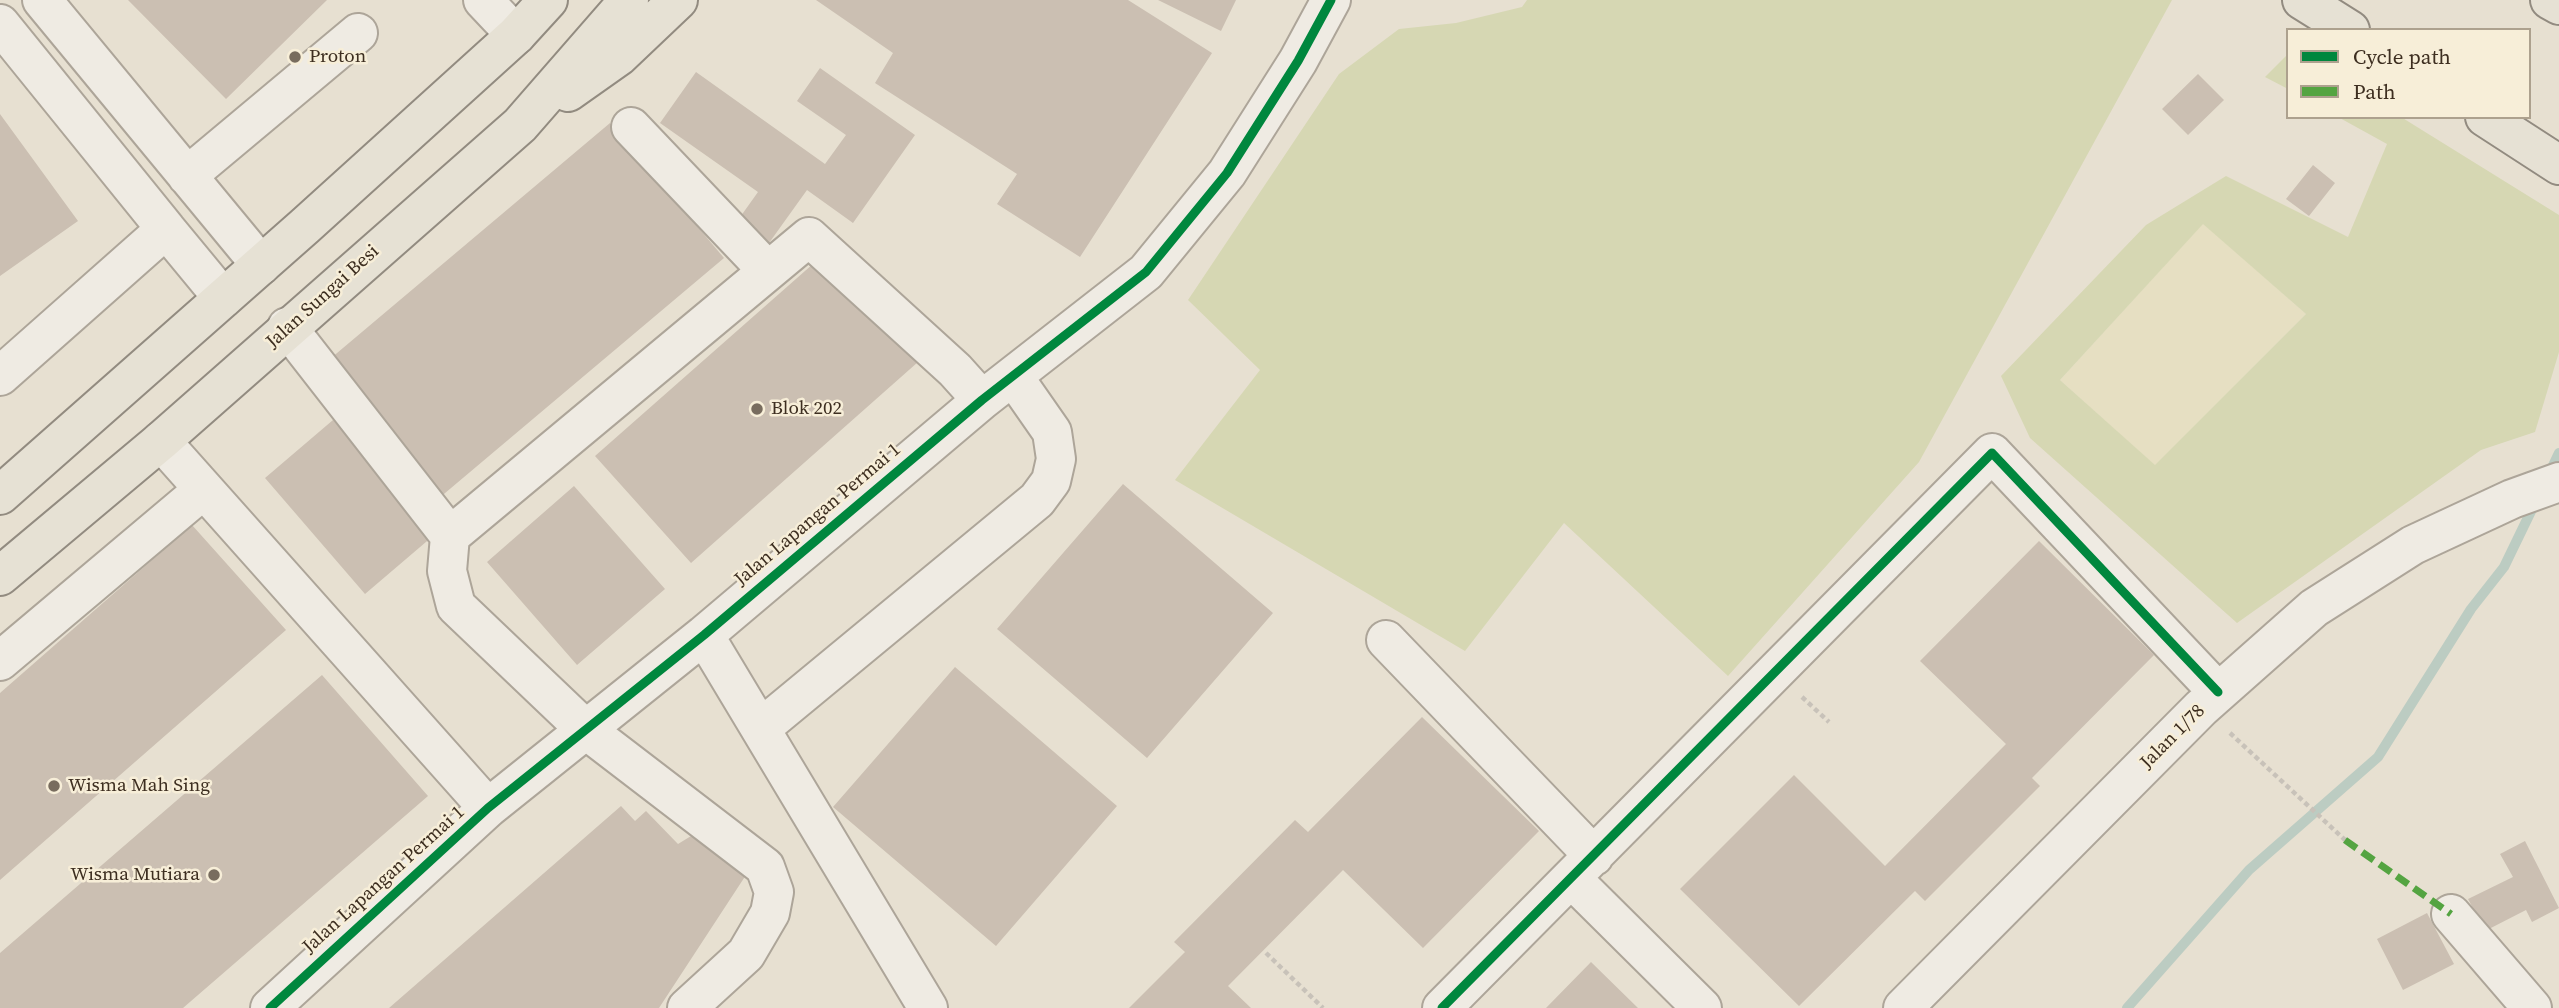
<!DOCTYPE html>
<style>
body{margin:0}
#map{position:relative;width:2559px;height:1008px;overflow:hidden;background:#e7e0d1;font-family:"Source Serif 4",serif}
canvas{display:block}
.legend{position:absolute;left:2286px;top:28px;width:245px;height:91px;box-sizing:border-box;background:#f7eed8;border:2px solid #ada18e;margin:0;padding:9px 12px;list-style:none;font-size:21px;color:#3d2e20}
.legend li{display:flex;align-items:center;gap:14px;height:35px}
.legend b{width:35px;border:2px solid #ada18e}
</style>
<div id="map">
<canvas width="2559" height="1008"></canvas>
<ul class="legend">
<li><b style="height:9px;background:#00873e"></b>Cycle path</li>
<li><b style="height:9px;background:#54a441"></b>Path</li>
</ul>
</div>
<script>
const g = document.querySelector('canvas').getContext('2d');
g.lineJoin = 'round';
function fill(path, color) {
  g.fillStyle = color;
  g.fill(path, 'evenodd');
}
function poly(rows) {
  const path = new Path2D();
  for (const r of rows) {
    path.moveTo(r[0], r[1]);
    for (let i = 2; i < r.length; i += 2) path.lineTo(r[i], r[i + 1]);
  }
  return path;
}
function trace(path, color, width, dash) {
  g.strokeStyle = color;
  g.lineWidth = width;
  g.lineCap = dash ? 'butt' : 'round';
  g.setLineDash(dash || []);
  g.stroke(path);
}
function label(font, color, halo, rows, align = 'center') {
  g.font = font + ' "Source Serif 4",serif';
  g.lineWidth = 5;
  g.setLineDash([]);
  g.textBaseline = 'middle';
  g.strokeStyle = halo;
  g.fillStyle = color;
  for (const [text, x, y, turn = 0] of rows) {
    g.save();
    g.translate(x, y);
    g.rotate((+turn || 0) * Math.PI / 180);
    g.textAlign = isNaN(turn) ? turn : align;
    if (halo) g.strokeText(text, 0, 0);
    g.fillText(text, 0, 0);
    g.restore();
  }
}
fill(poly([
 [2203,223,2306,314,2155,466,2060,380]
]), '#e6dfc2');
fill(poly([
 [1527,0,2172,0,1919,462,1728,676,1564,523,1465,651,1175,480,1260,370,1188,300,1339,74,1399,29,1456,23,1522,7],
 [2288,54,2288,89,2265,77],
 [2338,117,2401,117,2559,215,2559,352,2535,432,2481,450,2237,623,2030,438,2001,376,2146,225,2226,176,2348,237,2387,144],
 [2203,224,2306,314,2155,465,2060,380]
]), '#d6d7b3');
trace(poly([
 [2548,476,2559,453],
 [2127,1008,2249,870,2378,757,2471,609,2504,567,2535,503]
]), '#bcccc2', 10);
fill(poly([
 [128,0,327,0,226,99],
 [816,0,1128,0,1212,53,1080,257,997,204,1017,174,875,83,893,53],
 [1158,0,1236,0,1221,31],
 [820,68,915,135,853,223,807,190,769,243,738,220,758,192,660,123,696,72,825,164,846,135,797,101],
 [2198,74,2224,100,2188,135,2162,109],
 [0,114,78,221,0,276],
 [610,123,724,258,438,499,324,364],
 [2313,165,2335,183,2309,216,2286,199],
 [822,256,918,362,691,563,595,456],
 [333,420,433,536,365,594,265,478],
 [1123,484,1273,613,1147,758,997,629],
 [574,486,665,589,577,665,487,562],
 [192,525,286,630,0,880,0,693],
 [2039,541,2154,655,2032,778,2040,786,1925,901,1915,891,1799,1006,1680,889,1794,775,1885,866,2006,744,1920,661],
 [955,667,1117,806,996,946,833,807],
 [322,675,428,796,183,1008,0,1008,0,953],
 [1422,717,1539,831,1423,948,1343,870,1228,986,1251,1008,1129,1008,1185,952,1174,942,1295,820,1308,832],
 [621,806,635,821,646,811,678,844,696,833,746,875,659,1008,389,1008],
 [2525,841,2559,908,2532,922,2526,910,2485,931,2468,899,2513,877,2500,854],
 [2427,913,2454,964,2403,990,2377,939],
 [1591,962,1638,1008,1546,1008]
]), '#cbbfb2');
const minor = poly([
 [42,0,261,265],
 [483,0,516,35],
 [0,24,166,229,0,376],
 [631,127,768,271],
 [187,176,358,33],
 [166,229,223,298],
 [287,327,450,536],
 [161,441,488,808],
 [704,635,928,1008],
 [1386,640,1594,856],
 [0,661,203,490],
 [761,728,1037,500,1051,481,1056,459,1052,432,1013,376],
 [1572,879,1702,1008],
 [2451,914,2532,1008],
 [270,1008,488,808,704,635,982,400,1146,272,1227,173,1298,61,1331,0],
 [687,1008,746,954,770,913,774,892,765,867,585,729,456,606,447,571,450,536,809,237,955,370,982,400],
 [1442,1008,1992,453,2218,692],
 [1903,1008,2201,708,2314,608,2413,545,2512,499,2559,482]
]);
const major = poly([
 [2302,0,2350,30],
 [2550,0,2559,5],
 [568,92,619,56,678,0],
 [2485,117,2559,165],
 [0,495,305,226,516,35,548,0],
 [0,576,161,441,520,125,629,0]
]);
trace(minor, '#ada599', 42);
trace(major, '#928b80', 42);
trace(poly([
 [1802,697,1829,722],
 [2230,733,2345,840],
 [1266,953,1323,1008]
]), '#c8c2b9', 4.5, [5, 3.5]);
trace(minor, '#efebe3', 38);
trace(major, '#e6e1d4', 38);
trace(poly([
 [2345,840,2451,914]
]), '#54a441', 7, [14, 7]);
trace(poly([
 [270,1008,488,808,704,635,982,400,1146,272,1227,173,1298,61,1331,0],
 [1442,1008,1992,453,2218,692]
]), '#00873e', 9);
for (const [x, y, r, color] of [
 [295,57,7,"#786c5e"],
 [757,409,7,"#786c5e"],
 [54,786,7,"#786c5e"],
 [214,875,7,"#786c5e"]
]) {
  const dot = new Path2D();
  dot.arc(x, y, r, 0, 2 * Math.PI);
  g.fillStyle = color;
  g.fill(dot);
  trace(dot, '#f7eed8', 2.5);
}
label('19px', '#3d2e20', '#f7eed8', [
 ["Proton",309,57],
 ["Blok 202",771,409],
 ["Wisma Mah Sing",68,786],
 ["Wisma Mutiara",200,875,"right"]
], 'left');
label('19px', '#3d2e20', '#f7eed8', [
 ["Jalan Sungai Besi",323,297,-42],
 ["Jalan Lapangan Permai 1",818,515,-40],
 ["Jalan 1/78",2173,737,-45],
 ["Jalan Lapangan Permai 1",384,880,-42]
]);
</script>
